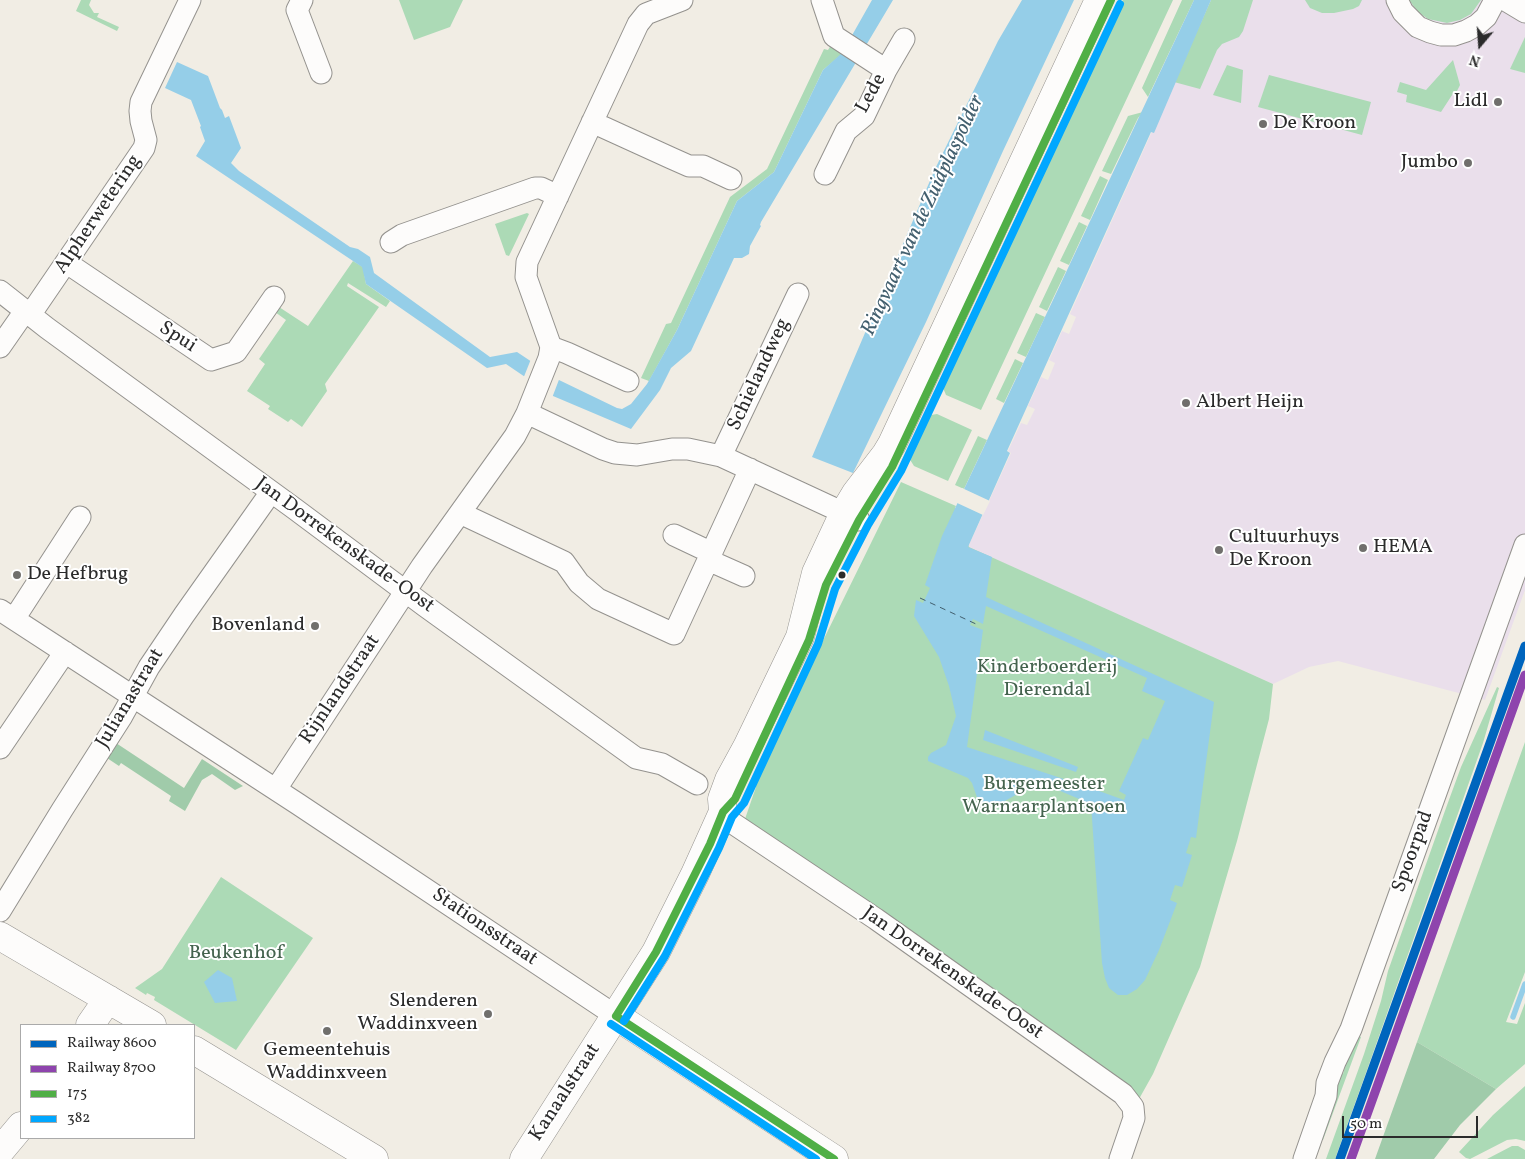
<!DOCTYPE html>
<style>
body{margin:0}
#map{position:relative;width:1525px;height:1159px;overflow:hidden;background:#f1ede4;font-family:Vollkorn,serif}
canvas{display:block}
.legend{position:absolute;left:20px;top:1024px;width:175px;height:115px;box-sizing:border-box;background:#fff;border:1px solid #aaa;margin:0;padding:6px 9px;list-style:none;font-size:15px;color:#2b2b2b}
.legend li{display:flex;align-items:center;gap:10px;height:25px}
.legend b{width:25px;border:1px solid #aaa}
.north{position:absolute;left:1455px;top:20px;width:50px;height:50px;-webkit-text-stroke:4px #fff;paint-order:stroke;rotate:198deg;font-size:14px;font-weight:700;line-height:20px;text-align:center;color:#2b2b2b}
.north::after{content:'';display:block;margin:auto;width:18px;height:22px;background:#2b2b2b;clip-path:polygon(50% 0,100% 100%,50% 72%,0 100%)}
.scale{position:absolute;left:1342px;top:1116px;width:136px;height:22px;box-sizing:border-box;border:2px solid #2b2b2b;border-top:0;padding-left:6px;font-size:15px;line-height:18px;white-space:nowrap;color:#2b2b2b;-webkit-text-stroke:4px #fff;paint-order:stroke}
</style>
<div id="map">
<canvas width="1525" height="1159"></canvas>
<ul class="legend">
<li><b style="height:6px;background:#0065bd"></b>Railway 8600</li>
<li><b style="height:6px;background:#8e44ad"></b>Railway 8700</li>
<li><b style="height:6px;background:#50af46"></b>175</li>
<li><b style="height:6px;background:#00a7ff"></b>382</li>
</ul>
<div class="north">N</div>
<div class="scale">50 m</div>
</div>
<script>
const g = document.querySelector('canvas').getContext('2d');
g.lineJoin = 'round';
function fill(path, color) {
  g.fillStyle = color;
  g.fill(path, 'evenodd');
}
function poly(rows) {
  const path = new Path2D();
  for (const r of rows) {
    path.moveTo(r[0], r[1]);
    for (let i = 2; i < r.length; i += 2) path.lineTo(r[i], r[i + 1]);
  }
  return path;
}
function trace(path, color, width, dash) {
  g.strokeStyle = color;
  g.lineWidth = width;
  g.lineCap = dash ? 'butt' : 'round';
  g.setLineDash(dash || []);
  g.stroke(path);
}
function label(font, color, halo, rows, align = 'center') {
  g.font = font + ' Vollkorn,serif';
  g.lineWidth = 4;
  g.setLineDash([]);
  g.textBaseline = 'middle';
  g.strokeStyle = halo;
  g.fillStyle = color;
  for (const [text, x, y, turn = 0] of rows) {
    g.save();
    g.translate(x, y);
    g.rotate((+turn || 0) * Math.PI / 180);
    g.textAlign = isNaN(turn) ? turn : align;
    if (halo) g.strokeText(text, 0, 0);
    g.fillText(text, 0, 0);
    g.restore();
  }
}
fill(poly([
 [1211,0,1525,0,1525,590,1485,700,1338,661,1309,667,1273,684,968,547,1011,453,1008,451,1021,423,1027,425,1035,409,1028,406,1041,377,1048,380,1055,363,1049,360,1062,331,1069,334,1076,317,1070,314]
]), '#eadfeb');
fill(poly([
 [81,0,91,0,89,5,94,13,99,13,97,17,119,27,117,31,76,11],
 [399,0,463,0,450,27,414,40],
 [1123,0,1173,0,981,410,946,395,941,383,1116,9],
 [1182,0,1194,0,1148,97,1142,88],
 [1211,0,1253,0,1243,31,1239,37,1222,44,1217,50,1200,89,1174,82],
 [1305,0,1362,0,1359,6,1353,9,1334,13,1322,13,1310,8],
 [1409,0,1481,0,1471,14,1460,20,1447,23,1428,19,1418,12],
 [1525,37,1525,73,1510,69],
 [831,45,844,51,841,55,823,70,774,172,737,201,677,330,649,381,641,378,666,324,671,323,730,197,767,169,824,49,828,50],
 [1453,60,1460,85,1456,93,1454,92,1441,112,1406,102,1407,95,1397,92,1400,82,1426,90],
 [1227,65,1243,70,1241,103,1213,95],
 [1269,75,1371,102,1362,135,1258,107],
 [1143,112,1138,118,1111,174,1102,171,1128,116],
 [1100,176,1108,180,1090,220,1081,216],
 [527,213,529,214,509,256,506,255,495,224],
 [1079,222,1087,226,1069,265,1060,261],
 [353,261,363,267,366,284,390,301,386,307,348,283,347,286,379,307,325,384,327,391,302,427,291,419,288,422,268,409,270,406,247,391,265,364,259,359,286,320,275,312,279,307,308,326],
 [1058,267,1066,271,1047,311,1039,307],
 [1036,313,1045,317,1026,357,1017,353],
 [1015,359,1023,363,1004,403,996,399],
 [937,414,972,430,948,481,914,466,907,455,925,416],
 [978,436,987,440,964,489,955,485],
 [901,482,956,506,955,508,969,547,1273,684,1269,719,1237,841,1200,967,1153,1074,1139,1099,752,827,745,819,756,787,752,785],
 [1497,687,1499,688,1483,743,1367,1070,1335,1159,1326,1159,1364,1054,1381,1001,1388,971,1446,808,1461,767],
 [1525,742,1525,972,1506,1022,1517,1024,1525,1003,1525,1064,1496,1089,1417,1042],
 [221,877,313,938,236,1050,154,1000,155,997,147,993,146,995,135,988,162,969],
 [1356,1035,1361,1037,1323,1140,1319,1139,1336,1072,1343,1074,1345,1066,1339,1064],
 [1525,1086,1525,1141,1516,1139,1507,1140,1470,1159,1466,1158,1459,1152,1493,1115],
 [1512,1146,1518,1146,1525,1150,1525,1159,1487,1159]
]), '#acdab6');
fill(poly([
 [116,743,184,788,202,759,243,786,235,790,212,774,202,780,185,811,169,801,171,796,121,763,119,766,107,758],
 [1417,1042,1496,1089,1460,1125,1434,1159,1375,1159]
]), '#a0cbaa');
fill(poly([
 [872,0,893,0,761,222,760,225,761,226,750,246,749,254,742,258,734,258,691,351,671,368,660,390,631,429,553,396,506,364,487,368,366,284,362,267,196,156,205,141,200,127,201,126,191,100,165,88,177,62,208,76,220,108,222,110,225,118,229,116,241,148,231,163,239,171,350,247,358,249,370,257,374,273,490,357,517,352,559,380,617,408,622,409,631,404,647,384,677,330,737,201,774,172,823,70,842,53],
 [1022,0,1074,0,1003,151,926,322,853,473,812,457,935,169,998,41],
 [1194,0,1211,0,1154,133,1151,132,1007,451,1010,453,968,547,992,557,986,597,1214,702,1196,838,1191,837,1186,853,1192,855,1182,887,1175,885,1170,900,1177,903,1159,950,1145,980,1137,989,1127,995,1118,995,1109,988,1105,978,1102,963,1091,804,1039,782,1003,802,987,807,982,806,979,803,972,783,968,778,928,761,928,757,931,753,946,745,956,716,949,686,939,657,914,616,916,600,923,603,930,588,925,585,942,536],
 [986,606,1147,678,1142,691,1165,701,1148,740,1143,738,1119,791,1126,795,1124,800,1088,787,967,747,983,630,970,625,973,619,983,624],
 [985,730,1078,767,1076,772,983,740],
 [218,970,232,978,237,1001,215,1003,204,982]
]), '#95cee8');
fill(poly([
 [531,359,560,377,552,398,523,379],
 [962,488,990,501,983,515,955,502]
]), '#f1ede4');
trace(poly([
 [1513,1017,1525,984]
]), '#95cee8', 5.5);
trace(poly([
 [920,598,976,624]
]), '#425f6e', 1, [6, 5]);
const street = poly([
 [302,0,297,10,321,73],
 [822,0,834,36,886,70],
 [1397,0,1403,12,1418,27,1430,32,1441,35,1454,35,1466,31,1477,25,1486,17,1495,0],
 [1505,0,1525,12],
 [592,122,671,158,689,166,703,166,731,179],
 [825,174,846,131,864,116,886,70,904,39],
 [391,242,402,235,535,188,541,188,558,196],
 [67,263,211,360,236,352,274,297],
 [0,291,47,328,295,509,425,606,636,758,662,764,697,784],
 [30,315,144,148,146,140,141,121,140,111,141,102,190,0],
 [0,347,25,311],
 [551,347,567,353,628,381],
 [527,413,549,358,551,347,526,277,527,262,638,24,646,14,651,12,682,0],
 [721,456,798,294],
 [460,513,564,562,579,583,598,599,674,634,750,469],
 [674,535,712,553],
 [708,560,744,576],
 [0,610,298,804,616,1016],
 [14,619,80,517],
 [0,748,65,652],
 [276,789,422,566,515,436,527,413,603,449,615,453,637,455,672,449,688,449,721,456,859,520],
 [722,816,876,919,1123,1094,1133,1107,1134,1118,1120,1159],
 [0,911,62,810,122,716,149,667,184,615,271,492],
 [1304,1159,1326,1096,1327,1083,1335,1062,1351,1029,1525,545]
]);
const secondary = poly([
 [0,936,152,1025],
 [616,1016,834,1159],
 [90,1025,108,999],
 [194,1050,374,1159],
 [0,1151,21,1126],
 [524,1159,656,952,695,874,723,812,722,799,729,780,747,747,800,637,816,573,844,513,856,493,886,454,892,444,1099,0]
]);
trace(street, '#94928e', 23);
trace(secondary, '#94928e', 29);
trace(street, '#fdfcfb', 21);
trace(secondary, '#fdfcfb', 28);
trace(poly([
 [616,1016,656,952,710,844,723,812,735,799,809,640,826,585,859,520,892,467,1111,0],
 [616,1016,834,1159]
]), '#50af46', 8);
trace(poly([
 [624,1021,665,956,719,848,732,817,744,803,818,644,835,589,868,525,901,471,1120,4],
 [611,1024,816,1159]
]), '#00a7ff', 8);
trace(poly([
 [1340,1159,1525,646]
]), '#0065bd', 9);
trace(poly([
 [1351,1159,1525,675]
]), '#8e44ad', 9);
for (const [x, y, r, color] of [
 [1498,102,5,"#706f6c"],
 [1263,124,5,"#706f6c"],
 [1468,163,5,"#706f6c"],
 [1186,403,5,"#706f6c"],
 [1363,548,5,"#706f6c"],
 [1219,550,5,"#706f6c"],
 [17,575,5,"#706f6c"],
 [842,575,4.5,"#2b2b2b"],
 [315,626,5,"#706f6c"],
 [488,1014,5,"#706f6c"],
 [327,1031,5,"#706f6c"]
]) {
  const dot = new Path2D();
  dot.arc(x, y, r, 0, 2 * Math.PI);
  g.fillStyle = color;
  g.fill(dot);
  trace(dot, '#fff', 2);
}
label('20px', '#2b2b2b', '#fff', [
 ["Lede",872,94,-61],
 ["Alpherwetering",99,215,-56],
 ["Spui",177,338,33],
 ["Schielandweg",760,375,-65],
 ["Jan Dorrekenskade-Oost",344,546,36],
 ["Rijnlandstraat",341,690,-56],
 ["Julianastraat",131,699,-59],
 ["Spoorpad",1414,852,-70],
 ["Stationsstraat",484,928,34],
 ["Jan Dorrekenskade-Oost",952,974,35],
 ["Kanaalstraat",566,1093,-57]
]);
label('20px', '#2b2b2b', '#fff', [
 ["Lidl",1488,102,"right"],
 ["De Kroon",1273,124],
 ["Jumbo",1458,163,"right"],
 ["Albert Heijn",1196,403],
 ["Cultuurhuys",1229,538],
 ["De Kroon",1229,561],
 ["HEMA",1373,548],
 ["De Hefbrug",27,575],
 ["Bovenland",305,626,"right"],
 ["Slenderen",478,1002,"right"],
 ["Waddinxveen",478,1025,"right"],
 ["Gemeentehuis",327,1051,"center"],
 ["Waddinxveen",327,1074,"center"]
], 'left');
label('20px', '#44634e', '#fff', [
 ["Kinderboerderij",1047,668],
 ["Dierendal",1047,691],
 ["Burgemeester",1044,785],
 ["Warnaarplantsoen",1044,808],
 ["Beukenhof",236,954]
]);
label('italic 21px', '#425f6e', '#fff', [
 ["Ringvaart van de Zuidplaspolder",924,216,-65]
]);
</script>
